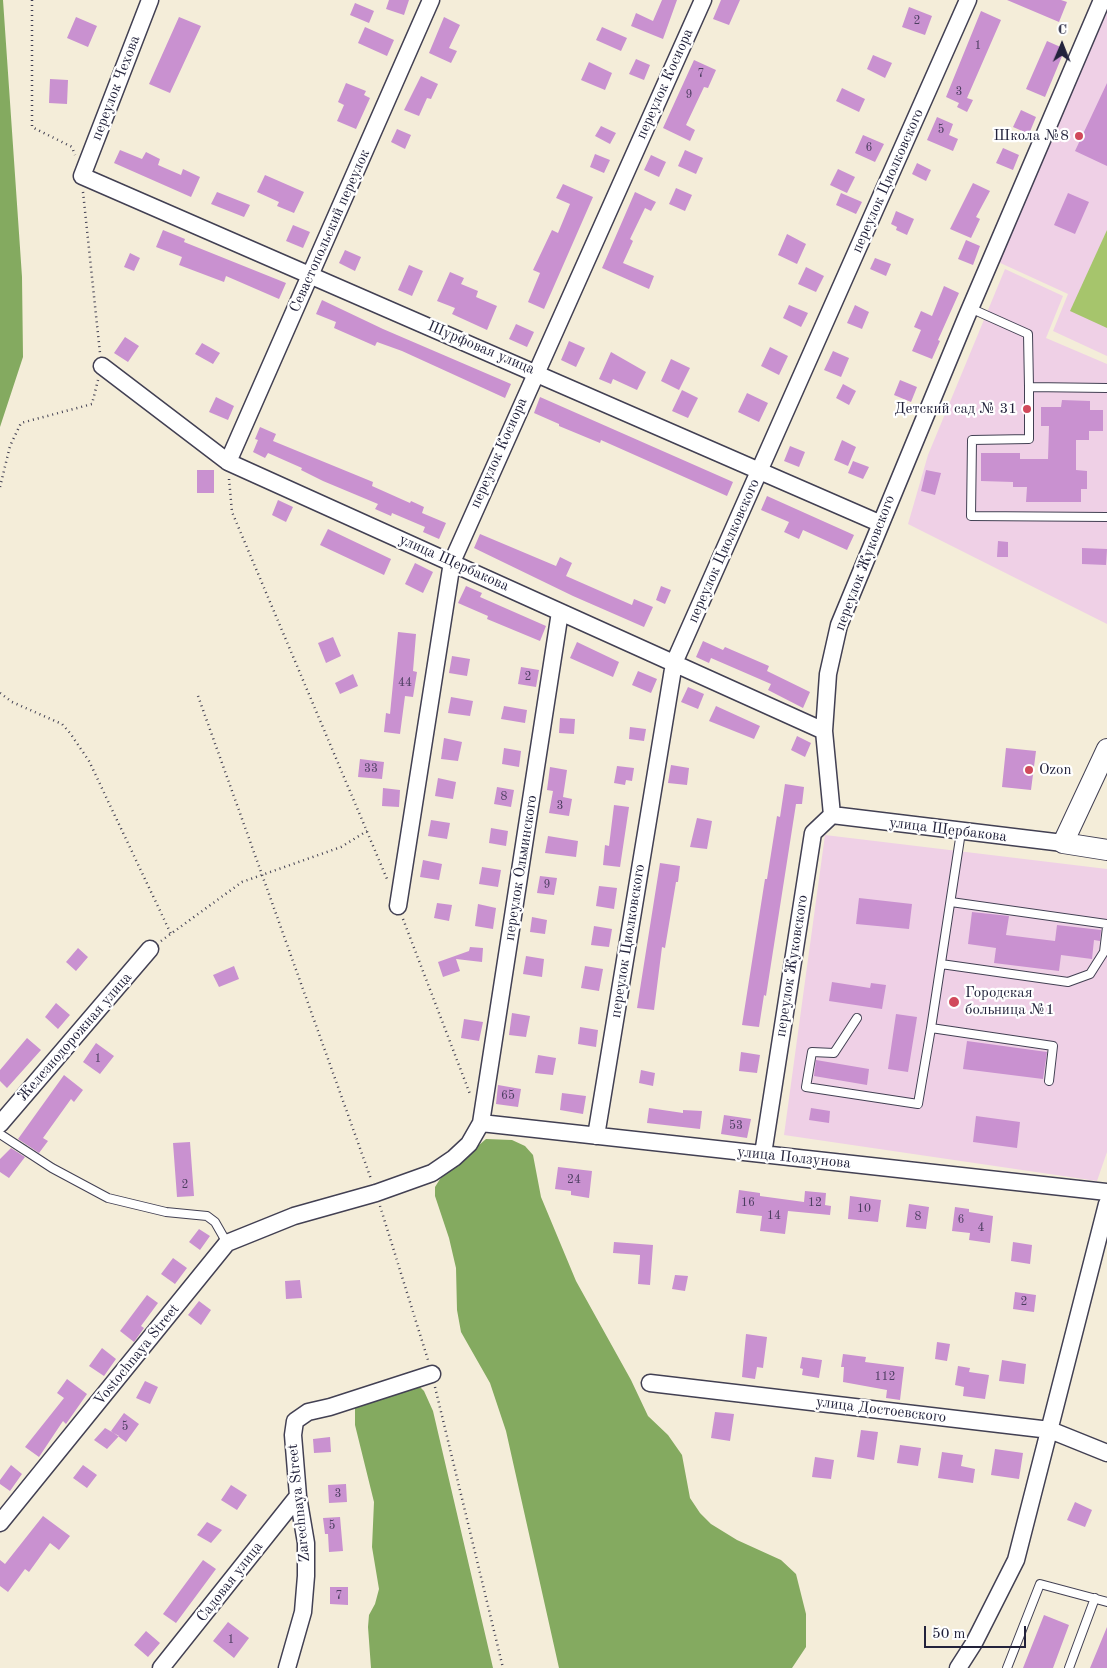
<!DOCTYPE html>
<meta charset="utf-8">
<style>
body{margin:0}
#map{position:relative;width:1107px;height:1668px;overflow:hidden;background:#f4edd9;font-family:"Old Standard TT",serif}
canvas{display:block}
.north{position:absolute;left:1037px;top:20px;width:50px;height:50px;-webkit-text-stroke:4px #fff;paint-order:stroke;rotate:1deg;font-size:14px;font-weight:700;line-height:20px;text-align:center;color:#22223b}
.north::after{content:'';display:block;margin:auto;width:18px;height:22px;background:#22223b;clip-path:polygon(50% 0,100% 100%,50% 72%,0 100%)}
.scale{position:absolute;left:924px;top:1626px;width:102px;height:22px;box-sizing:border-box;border:2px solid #22223b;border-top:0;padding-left:6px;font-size:15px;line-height:18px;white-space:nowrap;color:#22223b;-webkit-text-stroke:4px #fff;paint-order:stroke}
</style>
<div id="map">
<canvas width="1107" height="1668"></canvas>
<div class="north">С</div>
<div class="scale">50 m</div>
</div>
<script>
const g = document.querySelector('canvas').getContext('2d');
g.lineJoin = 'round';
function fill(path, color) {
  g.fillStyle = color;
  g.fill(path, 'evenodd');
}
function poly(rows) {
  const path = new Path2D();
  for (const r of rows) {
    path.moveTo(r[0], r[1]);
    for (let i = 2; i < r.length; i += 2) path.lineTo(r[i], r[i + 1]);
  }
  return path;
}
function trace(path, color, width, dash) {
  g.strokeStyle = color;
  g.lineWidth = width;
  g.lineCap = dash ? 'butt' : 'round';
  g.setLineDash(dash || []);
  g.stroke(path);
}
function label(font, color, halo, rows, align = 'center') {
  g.font = font + ' "Old Standard TT",serif';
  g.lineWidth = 4.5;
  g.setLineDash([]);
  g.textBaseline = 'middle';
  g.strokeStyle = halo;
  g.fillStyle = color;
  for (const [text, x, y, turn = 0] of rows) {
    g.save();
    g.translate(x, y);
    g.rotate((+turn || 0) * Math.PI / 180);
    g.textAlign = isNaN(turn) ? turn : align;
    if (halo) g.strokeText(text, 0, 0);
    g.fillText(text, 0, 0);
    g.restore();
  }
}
fill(poly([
 [1107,12,1107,356,1053,331,1068,294,996,261],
 [1005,269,1063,296,1046,338,1107,364,1107,624,908,524,928,455],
 [825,835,1107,869,1107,1152,1097,1181,784,1135]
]), '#efd0e6');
fill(poly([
 [1107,230,1107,328,1070,311]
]), '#a6c56c');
fill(poly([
 [0,0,3,0,22,277,23,357,0,427],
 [486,1139,512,1140,525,1146,533,1155,541,1197,576,1281,631,1380,648,1416,668,1435,682,1455,690,1498,700,1513,711,1524,737,1540,781,1560,796,1574,806,1614,806,1647,792,1668,559,1668,506,1431,490,1383,461,1332,457,1310,456,1268,449,1238,435,1196,435,1187,440,1179],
 [413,1386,420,1387,424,1391,433,1411,493,1668,371,1668,368,1627,369,1615,375,1604,379,1589,372,1547,374,1502,355,1425,355,1407]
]), '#84aa60');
fill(poly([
 [389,0,409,0,404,15,386,9],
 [662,0,677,0,663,39,631,26,636,13,653,21],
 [721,0,740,0,729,25,713,19],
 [1007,0,1061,0,1067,2,1059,22],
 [355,3,374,11,369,23,350,15],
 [909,7,932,16,925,35,902,27],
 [981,11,1001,20,967,98,973,100,967,112,957,107,959,103,946,97],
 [76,17,97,26,88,47,67,38],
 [179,17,201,26,170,93,149,84],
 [444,17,460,25,449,48,457,51,451,63,429,53],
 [365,27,394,40,387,56,358,43],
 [602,27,627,38,621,51,596,40],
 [1047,41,1065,49,1045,97,1026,89],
 [873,55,892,63,885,78,867,69],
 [636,59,650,65,644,80,629,74],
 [694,60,716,70,708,88,704,87,686,125,695,130,690,141,663,128],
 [589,62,612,73,605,90,581,80],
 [421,76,438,84,431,99,427,98,419,116,404,110],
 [50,79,68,80,67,104,49,103],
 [346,83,366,91,364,95,370,98,356,129,337,121,344,105,338,102],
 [1107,83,1107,166,1075,151],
 [842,88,865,99,859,112,836,101],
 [1021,110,1036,117,1029,134,1013,127],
 [937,117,953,124,949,135,958,139,953,151,927,140],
 [601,126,616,133,610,144,595,136],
 [397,129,411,135,405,149,391,142],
 [863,135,884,144,875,162,855,153],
 [1003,148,1019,155,1013,170,996,163],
 [120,150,142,159,146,152,160,159,158,165,181,175,183,169,200,177,191,197,114,163],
 [685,150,703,158,696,174,678,166],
 [595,154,610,160,604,173,590,167],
 [651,155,666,162,659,177,644,170],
 [917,163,931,170,926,181,912,174],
 [838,169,855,177,847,193,830,185],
 [265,175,304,192,294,213,277,206,279,202,257,192],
 [973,183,990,191,976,217,980,219,971,238,950,229],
 [563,184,593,197,544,309,528,302,540,273,533,270,552,230,558,233,570,204,556,198],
 [676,188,692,195,685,211,669,204],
 [217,192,250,205,244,217,211,204],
 [635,192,656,202,651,211,645,208,630,239,633,241,623,263,654,276,649,289,602,268],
 [841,193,862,202,856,214,836,205],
 [1068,193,1089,202,1075,234,1054,225],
 [896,211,914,219,907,235,896,230,897,227,891,224],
 [293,225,310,232,303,248,286,241],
 [163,230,185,239,184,242,286,283,279,299,226,276,224,282,179,265,182,257,156,247],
 [787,234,806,244,797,264,778,255],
 [966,240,980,246,973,265,958,259],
 [345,250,361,257,355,271,339,263],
 [130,253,140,258,134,271,124,267],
 [875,258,891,264,886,276,870,269],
 [409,265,423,271,412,296,398,290],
 [806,267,824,276,816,292,798,284],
 [450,272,464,278,461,284,478,291,476,297,497,306,487,330,452,314,455,308,437,301],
 [944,286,959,293,938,340,940,341,932,359,912,351,921,330,914,327,921,311,932,316],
 [322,300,383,329,511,384,505,398,402,351,377,342,375,346,334,328,336,322,316,314],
 [789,305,808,313,801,327,783,318],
 [855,305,869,312,862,329,847,323],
 [516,324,534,332,527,347,509,339],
 [125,337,139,346,128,362,114,353],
 [569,341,585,348,576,367,561,360],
 [202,343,220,353,213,364,195,354],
 [770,347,788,356,779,375,761,366],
 [833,351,849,358,841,377,824,370],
 [611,352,646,372,637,390,613,379,611,384,599,379],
 [671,359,690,368,679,390,661,381],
 [900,380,917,387,911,402,894,395],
 [843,384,856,391,849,405,836,398],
 [682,390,698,398,688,418,672,411],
 [747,393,768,403,759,422,738,412],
 [216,397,234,406,228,420,209,412],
 [540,397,733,482,727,496,601,440,600,443,559,426,559,424,534,413],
 [1062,400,1090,401,1090,410,1103,410,1103,431,1089,431,1089,440,1076,440,1076,470,1087,471,1087,489,1081,489,1081,502,1026,502,1027,487,1013,487,1013,482,981,481,981,453,1020,453,1020,459,1048,459,1049,426,1041,426,1041,407,1061,407],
 [260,427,276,434,273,441,373,482,372,486,410,503,411,501,424,507,422,513,446,523,439,539,423,532,425,527,392,513,391,516,375,509,378,504,323,481,301,470,302,468,268,453,265,458,253,452,258,440,255,439],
 [842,440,856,447,848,466,834,460],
 [790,446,805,452,799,467,784,461],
 [853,461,869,467,863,479,848,473],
 [197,470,214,470,214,493,197,493],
 [926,470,941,473,935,495,921,491],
 [767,496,854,535,847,550,803,530,799,539,784,532,789,522,761,510],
 [278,500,293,507,286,522,272,515],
 [328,529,391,559,384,575,320,545],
 [480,534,556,566,560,557,572,563,566,576,632,605,634,599,653,607,644,627,573,596,474,548],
 [998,541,1008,542,1008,557,997,557],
 [1082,548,1107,549,1106,565,1082,564],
 [415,563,433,572,423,593,405,584],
 [466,586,482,593,480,597,546,626,540,641,487,619,488,616,458,603],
 [661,586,671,590,665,604,656,600],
 [398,632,416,634,413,671,417,672,413,697,405,696,400,734,384,732,386,713,390,714],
 [333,637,341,656,326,663,318,643],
 [703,641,723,650,725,647,769,666,767,671,810,692,803,708,768,690,771,684,711,658,709,663,696,657],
 [577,642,619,662,613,677,570,658],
 [452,656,470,659,467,676,449,673],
 [521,667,539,670,536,687,518,684],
 [638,671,657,679,651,693,632,685],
 [353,674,358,686,340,694,335,683],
 [688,687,704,694,698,709,681,702],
 [451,697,473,701,470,716,448,713],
 [504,706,527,710,525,723,501,719],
 [716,706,760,726,754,739,709,721],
 [560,718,575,719,574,734,559,733],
 [630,727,646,729,644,741,629,739],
 [797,736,811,743,805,757,791,750],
 [444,738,462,742,458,761,441,759],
 [504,748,521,751,519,767,502,764],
 [1006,748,1036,751,1031,790,1002,787],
 [360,759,384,762,382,779,358,777],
 [671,765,689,768,687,785,668,783],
 [617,766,634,768,632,781,626,780,625,785,614,783],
 [550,767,567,770,563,797,572,799,569,816,549,813,553,791,547,790],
 [438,778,456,782,453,799,435,796],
 [785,784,804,787,802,804,796,804,766,996,764,995,759,1027,742,1025,765,879,767,879,777,816,780,817],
 [497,787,514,790,511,807,494,804],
 [383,788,400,790,399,807,382,806],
 [614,805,629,807,620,867,603,865,605,845,609,846],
 [697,818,712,821,707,849,690,847],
 [431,820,450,823,447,839,428,836],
 [491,828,508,831,506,846,489,843],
 [548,836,578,841,576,857,545,853],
 [423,860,442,864,439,880,420,877],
 [660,863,680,866,678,882,676,882,665,948,662,947,654,1010,637,1008],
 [482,867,501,870,498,887,479,884],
 [540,876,557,878,554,895,537,893],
 [599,886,617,888,614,909,596,906],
 [859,898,912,904,909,929,856,924],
 [437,903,452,905,449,921,434,918],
 [478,904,496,908,493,929,475,926],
 [972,912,1009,916,1006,935,1055,941,1057,925,1101,930,1100,941,1094,940,1092,959,1061,955,1059,971,994,963,996,948,968,944],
 [532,917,547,920,545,934,530,932],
 [594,926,612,929,609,947,591,945],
 [470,947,483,948,482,962,456,959,460,971,443,977,438,962,469,951],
 [78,948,88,957,76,971,66,962],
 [526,956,544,959,542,977,523,974],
 [234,966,239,979,219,987,213,975],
 [585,966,603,969,599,991,581,988],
 [832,982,870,988,871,983,886,985,882,1009,829,1001],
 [56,1003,70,1015,58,1029,45,1017],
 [512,1013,530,1016,526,1037,509,1035],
 [896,1014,917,1017,908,1072,888,1069],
 [464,1019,483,1022,479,1041,461,1038],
 [580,1027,598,1030,596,1047,578,1044],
 [27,1038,41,1050,7,1088,0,1081,0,1070],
 [967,1041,1047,1052,1043,1079,963,1069],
 [96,1043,114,1056,100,1074,83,1062],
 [741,1052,760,1055,757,1073,739,1071],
 [538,1055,556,1058,553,1075,535,1073],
 [816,1060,869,1069,867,1085,814,1076],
 [641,1070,655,1073,653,1086,639,1083],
 [64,1075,83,1090,74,1102,71,1099,43,1138,48,1141,39,1153,18,1139],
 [498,1085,521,1089,518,1107,496,1104],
 [562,1093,586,1096,583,1114,560,1110],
 [649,1108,683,1113,683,1110,702,1111,700,1129,647,1123],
 [811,1108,830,1111,829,1123,809,1120],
 [724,1115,751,1119,747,1138,721,1134],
 [976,1116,1020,1122,1017,1148,973,1142],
 [190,1142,194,1196,177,1197,173,1143],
 [11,1148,25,1157,9,1178,0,1172,0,1159],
 [558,1167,592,1171,589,1198,571,1195,571,1191,555,1189],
 [739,1190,760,1193,760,1196,804,1202,805,1191,826,1193,825,1205,831,1206,830,1215,788,1211,785,1234,760,1231,762,1216,736,1213],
 [850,1196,881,1200,878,1222,848,1219],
 [909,1204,929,1207,926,1229,906,1227],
 [955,1207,969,1209,969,1212,993,1216,990,1243,969,1240,970,1233,952,1231],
 [199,1229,210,1236,200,1250,189,1242],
 [614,1242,653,1245,650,1285,638,1284,640,1255,613,1253],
 [1013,1242,1032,1245,1030,1264,1011,1261],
 [173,1258,187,1268,175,1284,161,1274],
 [675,1275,688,1276,685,1291,672,1289],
 [300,1280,302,1298,286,1299,285,1281],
 [1015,1292,1036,1295,1034,1312,1013,1309],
 [147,1295,158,1303,141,1326,144,1328,134,1342,120,1331],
 [199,1301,211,1310,201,1325,188,1315],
 [746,1334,767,1337,763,1368,757,1367,755,1379,742,1377],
 [937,1342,950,1344,947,1361,935,1359],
 [102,1348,116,1359,104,1376,89,1366],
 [843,1354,866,1357,865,1362,904,1367,900,1400,886,1398,887,1390,843,1382,844,1367,841,1367],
 [802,1357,822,1360,819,1378,802,1375,803,1369,800,1368],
 [1002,1360,1026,1364,1024,1384,999,1381],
 [958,1366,970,1368,969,1372,989,1375,985,1399,963,1396,964,1387,955,1385],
 [67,1379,87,1394,66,1424,63,1421,39,1457,25,1447,64,1398,57,1393],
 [145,1381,158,1387,150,1404,136,1398],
 [715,1412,734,1414,730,1441,711,1438],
 [124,1413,139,1424,126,1442,111,1431],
 [105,1428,119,1436,107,1449,94,1440],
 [861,1430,878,1432,874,1460,857,1457],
 [330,1437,331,1452,314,1453,313,1439],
 [900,1445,921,1448,918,1466,897,1463],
 [995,1449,1023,1453,1019,1479,991,1475],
 [942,1452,963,1455,961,1466,975,1469,973,1483,938,1478],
 [815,1457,834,1460,831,1479,812,1477],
 [11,1465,22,1474,10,1491,0,1484,0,1480],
 [83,1465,97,1475,87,1488,73,1478],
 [346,1484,347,1502,329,1503,328,1485],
 [231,1485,247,1495,237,1510,221,1500],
 [1075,1502,1092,1510,1085,1527,1067,1520],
 [43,1516,70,1536,59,1550,50,1543,29,1572,25,1569,8,1592,0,1586,0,1560,5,1564],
 [340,1517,343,1551,329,1552,328,1534,325,1534,323,1518],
 [207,1522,222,1530,211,1543,197,1535],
 [203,1560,216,1569,176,1623,163,1614],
 [330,1587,348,1587,348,1605,330,1604],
 [1044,1615,1069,1625,1053,1668,1023,1668],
 [228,1622,249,1638,234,1658,213,1641],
 [1107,1627,1107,1668,1090,1668],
 [146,1631,160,1643,148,1657,134,1645]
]), '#c991d0');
const service = poly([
 [970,308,1028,334,1029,387,1107,388],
 [1029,387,1029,439,972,440,971,516,1107,517],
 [961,832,931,1028,1053,1046,1049,1081],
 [951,902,1107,924],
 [941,964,1068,982,1090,974,1104,952,1107,927],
 [857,1018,834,1053,812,1052,806,1087,918,1104,931,1028],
 [0,1134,52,1168,108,1198,166,1212,207,1216,215,1222,227,1243],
 [1007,1668,1040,1584,1107,1602],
 [1069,1668,1095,1598]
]);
const minor = poly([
 [150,0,82,176,879,523],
 [102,366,228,462,824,731],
 [228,462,431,0],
 [832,815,1063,843],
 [398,906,452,562,703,0],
 [481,1123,1107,1192],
 [0,1124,150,949],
 [596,1136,674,663,968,0],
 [763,1154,813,833,832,815,824,731,828,674,839,625,966,318,1102,0],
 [650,1383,1050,1430,1107,1453],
 [0,1523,227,1243,294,1216,376,1193,432,1173,454,1158,469,1144,481,1123,560,612],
 [161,1668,298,1496],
 [287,1668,303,1612,306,1576,306,1543,298,1496,293,1435,295,1421,308,1412,330,1407,432,1374],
 [958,1668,974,1643,1016,1560,1107,1204]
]);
const tertiary = poly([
 [1107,749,1063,843,1107,850]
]);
trace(service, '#424053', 10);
trace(minor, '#424053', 19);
trace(tertiary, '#424053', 22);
trace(poly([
 [32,0,32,127,72,147,75,155],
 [83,192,100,353],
 [229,479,232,512,387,879],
 [0,487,10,446,21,423,92,404,98,380],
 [0,693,12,702,62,724,70,733,89,761,171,934],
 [198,696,371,1179],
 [403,919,470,1094],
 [161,941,242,882,341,847,367,831],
 [380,1206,428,1360],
 [435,1387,503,1668]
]), '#424053', 2.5, [1, 4]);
trace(service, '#fff', 8);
trace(minor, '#fff', 16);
trace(tertiary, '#fff', 20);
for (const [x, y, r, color] of [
 [1079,136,5,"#d1495b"],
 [1027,409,5,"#d1495b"],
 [1029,770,5,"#d1495b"],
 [954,1002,6,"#d1495b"]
]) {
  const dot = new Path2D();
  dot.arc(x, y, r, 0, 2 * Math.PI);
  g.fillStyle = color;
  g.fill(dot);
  trace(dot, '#fff', 2);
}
label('12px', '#4c3e60', null, [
 ["2",917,21],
 ["1",978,46],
 ["7",701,74],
 ["3",959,92],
 ["9",689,95],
 ["5",941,130],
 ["6",869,148],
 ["2",528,677],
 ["44",405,683],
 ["33",371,769],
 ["8",504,797],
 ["3",560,806],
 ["9",547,885],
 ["1",98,1059],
 ["65",508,1096],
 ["53",736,1126],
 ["24",574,1180],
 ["2",185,1185],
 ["16",748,1203],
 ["12",815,1203],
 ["10",864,1209],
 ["14",774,1216],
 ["8",918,1217],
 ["6",961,1220],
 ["4",981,1228],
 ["2",1024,1302],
 ["112",885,1377],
 ["5",125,1427],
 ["3",338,1494],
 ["5",332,1526],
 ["7",339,1596],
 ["1",231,1640]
]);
label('15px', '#22223b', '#fff', [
 ["переулок Косиора",665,84,-66],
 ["переулок Чехова",116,88,-69],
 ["переулок Циолковского",888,181,-66],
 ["Севастопольский переулок",330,231,-66],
 ["Шурфовая улица",481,348,23],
 ["переулок Косиора",499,453,-66],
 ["переулок Циолковского",724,551,-66],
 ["улица Щербакова",454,563,24],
 ["переулок Жуковского",865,563,-69],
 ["улица Щербакова",948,830,7],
 ["переулок Ольминского",521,868,-81],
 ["переулок Циолковского",628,941,-81],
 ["переулок Жуковского",792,966,-81],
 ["Железнодорожная улица",75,1037,-49],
 ["улица Ползунова",794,1158,6],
 ["Vostochnaya Street",137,1355,-51],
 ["улица Достоевского",881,1410,7],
 ["Zarechnaya Street",299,1503,-96],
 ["Садовая улица",230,1582,-52]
]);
label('15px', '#22223b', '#fff', [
 ["Школа №8",1069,136],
 ["Детский сад № 31",1017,409],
 ["Ozon",1039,770,"left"],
 ["Городская",965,993,"left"],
 ["больница №1",965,1010,"left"]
], 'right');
</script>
